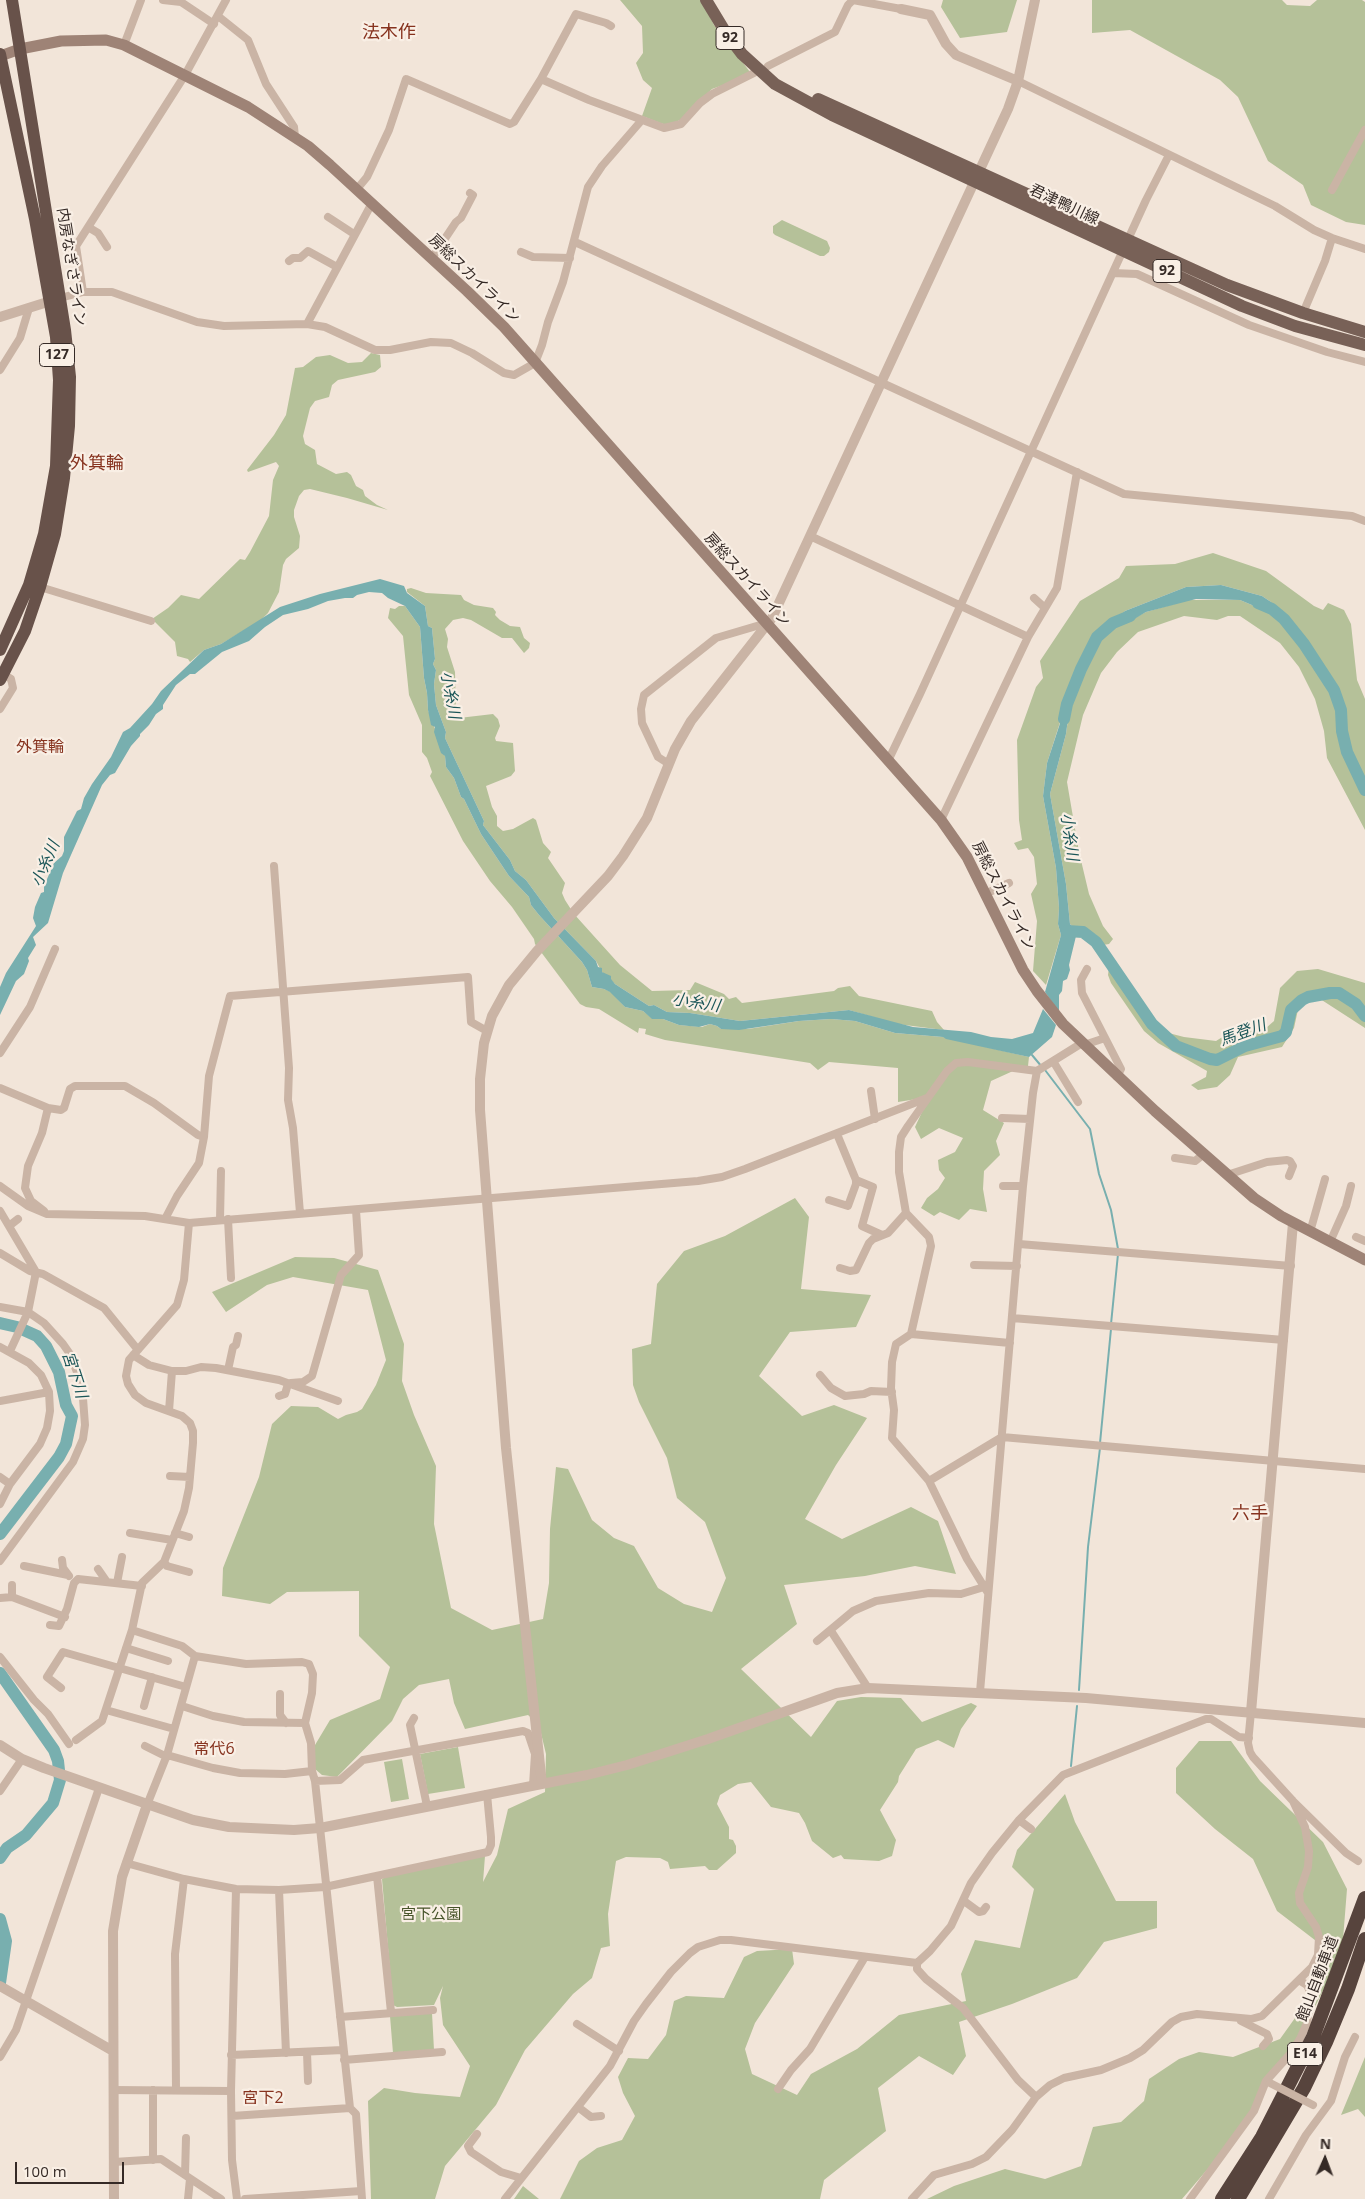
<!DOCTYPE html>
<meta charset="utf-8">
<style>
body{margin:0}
#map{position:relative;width:1365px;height:2199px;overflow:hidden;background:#f2e5d9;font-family:"Open Sans",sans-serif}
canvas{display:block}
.north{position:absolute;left:1300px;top:2134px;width:50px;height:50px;-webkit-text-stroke:4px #f9efe5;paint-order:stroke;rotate:2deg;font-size:14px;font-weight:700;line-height:20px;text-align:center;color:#352a26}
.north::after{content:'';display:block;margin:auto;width:18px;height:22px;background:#352a26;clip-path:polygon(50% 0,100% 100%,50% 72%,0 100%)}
.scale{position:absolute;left:15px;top:2162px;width:109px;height:22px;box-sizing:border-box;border:2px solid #352a26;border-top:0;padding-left:6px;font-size:15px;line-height:18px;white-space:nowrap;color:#352a26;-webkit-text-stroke:4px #f9efe5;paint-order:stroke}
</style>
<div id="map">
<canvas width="1365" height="2199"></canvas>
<div class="north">N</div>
<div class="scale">100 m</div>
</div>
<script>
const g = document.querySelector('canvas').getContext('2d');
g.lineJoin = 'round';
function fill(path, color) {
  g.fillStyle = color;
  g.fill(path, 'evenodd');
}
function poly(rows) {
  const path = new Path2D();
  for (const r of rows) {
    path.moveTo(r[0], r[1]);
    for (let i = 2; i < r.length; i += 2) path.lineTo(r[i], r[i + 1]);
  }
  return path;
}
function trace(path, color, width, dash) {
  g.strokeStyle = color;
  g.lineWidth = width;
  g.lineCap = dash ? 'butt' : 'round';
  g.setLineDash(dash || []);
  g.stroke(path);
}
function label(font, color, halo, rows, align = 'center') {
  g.font = font + ' "Open Sans","Noto Sans JP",sans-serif';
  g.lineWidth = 4.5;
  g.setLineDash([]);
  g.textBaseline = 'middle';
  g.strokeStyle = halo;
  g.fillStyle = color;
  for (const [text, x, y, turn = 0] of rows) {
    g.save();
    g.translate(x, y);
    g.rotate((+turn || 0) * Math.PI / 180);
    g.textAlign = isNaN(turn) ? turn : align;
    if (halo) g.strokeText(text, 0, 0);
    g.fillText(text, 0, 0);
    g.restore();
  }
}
fill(poly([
 [620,0,701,0,714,25,750,72,737,80,712,89,680,120,672,124,663,124,642,116,652,88,643,80,636,63,643,53,642,26],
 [943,0,1017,0,1007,32,960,38,941,7],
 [1092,0,1282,0,1287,5,1310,6,1317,0,1362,0,1365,2,1365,225,1346,222,1311,205,1303,185,1268,161,1238,97,1220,80,1130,30,1092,33],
 [782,220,827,241,830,248,829,252,824,256,820,256,775,235,773,233,773,226],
 [371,353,380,355,381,367,375,372,338,380,332,385,329,397,315,401,310,408,303,436,305,444,315,450,317,464,336,474,347,472,351,475,356,486,363,490,365,496,377,505,388,510,347,498,310,489,304,490,299,496,294,510,294,517,300,536,299,548,286,559,283,565,279,592,268,613,260,621,221,644,204,650,190,662,188,659,177,656,175,642,152,619,168,608,181,595,199,599,240,559,245,560,250,552,269,516,273,480,279,466,276,462,248,472,247,470,274,435,286,415,295,368,303,367,316,357,330,355,348,363,362,362],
 [1213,553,1266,571,1314,606,1323,610,1328,603,1344,610,1351,624,1357,680,1365,699,1365,830,1327,758,1324,731,1315,699,1299,667,1280,643,1240,616,1228,616,1217,620,1184,616,1138,632,1117,652,1101,673,1083,715,1067,782,1079,852,1089,894,1103,926,1113,939,1109,944,1103,945,1095,934,1077,931,1070,924,1066,884,1050,794,1066,734,1069,712,1063,713,1047,763,1043,796,1056,868,1059,908,1058,924,1061,935,1046,985,1033,971,1037,921,1031,894,1037,884,1034,857,1028,848,1018,850,1014,843,1022,840,1019,820,1017,740,1036,687,1043,678,1040,661,1080,601,1119,578,1126,566,1175,564],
 [1221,585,1262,596,1271,602,1272,609,1259,608,1240,600,1188,600,1146,612,1125,623,1117,623,1118,617,1125,611,1186,587],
 [411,588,426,593,461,595,464,600,474,605,493,608,496,612,495,615,500,620,510,626,520,627,524,638,530,643,529,648,524,653,512,638,502,638,471,620,463,618,453,620,445,629,448,639,447,647,455,672,456,711,459,718,493,714,498,719,500,726,495,738,496,741,513,743,515,771,511,776,486,786,492,807,497,816,497,826,503,831,513,829,533,818,536,820,543,843,551,852,548,858,565,883,562,893,565,900,574,914,620,965,652,991,690,990,695,982,724,994,729,999,736,997,742,1003,834,991,838,988,850,986,859,996,932,1011,937,1022,944,1030,897,1024,849,1010,740,1021,690,1013,667,1012,654,1005,649,1006,615,984,602,972,596,961,554,918,526,880,515,871,510,860,483,825,484,821,445,738,446,732,436,705,434,684,436,670,433,664,435,659,432,628,428,626,425,606,407,592,407,589],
 [399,606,405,606,420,627,424,678,427,693,428,710,445,756,446,767,454,778,461,797,464,799,481,834,509,876,529,897,531,905,539,915,582,962,587,970,592,987,604,989,611,992,625,1007,643,1011,653,1019,663,1019,679,1025,702,1027,710,1024,717,1026,721,1029,748,1029,799,1021,831,1019,855,1021,895,1033,943,1037,1029,1057,1028,1066,1015,1066,1013,1071,991,1081,983,1110,1004,1123,996,1141,1000,1155,984,1171,983,1189,987,1212,970,1209,959,1220,940,1212,934,1216,921,1208,927,1198,938,1189,945,1178,939,1170,938,1160,955,1152,963,1138,939,1128,921,1139,915,1127,929,1097,898,1102,898,1068,829,1062,818,1070,810,1063,665,1040,645,1034,646,1029,639,1028,638,1033,599,1009,586,1007,580,1004,535,944,534,939,512,907,490,881,463,841,430,776,432,772,427,758,422,752,422,725,409,695,403,636,388,618,390,608,395,609],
 [1109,967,1134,1005,1157,1030,1184,1037,1216,1041,1224,1036,1266,1028,1274,1021,1280,988,1297,971,1318,969,1365,983,1365,1028,1314,995,1299,1005,1294,1028,1282,1047,1238,1057,1230,1075,1217,1087,1198,1090,1191,1085,1206,1077,1207,1071,1158,1043,1144,1031,1111,983,1108,975],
 [795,1198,809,1217,801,1289,871,1295,856,1327,790,1332,759,1376,802,1416,834,1405,867,1418,836,1465,805,1519,842,1539,911,1507,938,1521,956,1574,915,1566,865,1576,784,1585,797,1624,741,1669,811,1737,837,1701,861,1697,901,1698,922,1722,971,1703,977,1706,961,1729,954,1748,938,1740,916,1749,899,1776,898,1782,880,1810,896,1840,892,1856,879,1861,844,1859,841,1855,833,1858,812,1841,805,1823,799,1813,771,1807,751,1782,738,1784,720,1795,717,1804,729,1827,729,1839,733,1840,736,1846,736,1853,717,1870,709,1870,705,1866,670,1869,668,1862,660,1858,626,1857,616,1861,608,1914,610,1946,601,1948,592,1978,573,1994,525,2050,496,2105,445,2166,435,2199,371,2199,368,2101,384,2088,415,2093,460,2097,470,2066,443,2025,440,1998,443,1986,434,2005,397,2007,393,2005,382,1879,385,1877,485,1856,483,1882,497,1855,508,1809,545,1792,546,1754,539,1725,528,1715,465,1729,454,1703,449,1679,419,1685,403,1699,392,1721,337,1777,322,1775,315,1769,315,1745,330,1720,380,1699,390,1667,359,1636,359,1591,287,1592,270,1604,222,1596,223,1568,259,1477,272,1424,291,1406,318,1407,338,1419,346,1415,357,1412,362,1409,376,1385,386,1360,368,1290,293,1277,267,1285,226,1312,212,1292,295,1257,334,1258,378,1270,404,1344,402,1381,414,1415,436,1466,434,1524,451,1608,492,1630,543,1619,549,1583,550,1529,556,1467,568,1469,592,1520,614,1538,634,1546,658,1588,684,1604,712,1612,726,1578,705,1522,677,1498,667,1458,639,1402,633,1385,632,1349,651,1344,657,1284,684,1251,725,1236],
 [1199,1741,1231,1741,1260,1781,1323,1842,1347,1889,1342,1952,1307,2023,1236,2136,1182,2199,927,2199,954,2186,1005,2169,1045,2179,1081,2166,1093,2127,1121,2122,1144,2101,1149,2079,1179,2059,1199,2052,1233,2057,1280,2039,1325,1976,1324,1947,1277,1911,1253,1859,1215,1829,1176,1793,1176,1768],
 [458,1747,465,1788,428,1794,420,1754],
 [402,1759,409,1799,391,1802,384,1762],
 [1065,1794,1075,1822,1116,1901,1157,1901,1157,1928,1104,1942,1077,1978,1012,2004,959,2022,966,2056,953,2075,919,2056,878,2088,886,2131,824,2180,820,2199,560,2199,579,2161,597,2148,622,2140,635,2116,623,2093,618,2077,628,2058,648,2059,666,2035,674,2001,686,1996,724,1998,744,1957,757,1951,792,1949,794,1964,755,2023,745,2049,752,2074,797,2095,811,2074,857,2049,899,2015,966,2001,961,1974,975,1940,1020,1948,1034,1889,1012,1867,1017,1850],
 [432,2013,434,2050,393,2053,390,2016],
 [1365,2057,1365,2117,1358,2109,1341,2115],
 [523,2186,539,2199,514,2199]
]), '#b5c199');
fill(poly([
 [380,579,404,586,407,593,425,606,428,626,432,628,435,659,433,664,436,670,434,684,436,705,446,732,445,738,484,821,483,825,510,860,515,871,526,880,554,918,596,961,598,967,602,968,602,972,611,976,611,979,615,984,649,1006,654,1005,667,1012,690,1013,740,1021,849,1010,913,1027,971,1032,991,1037,1012,1039,1033,1033,1043,1009,1056,1025,1052,1037,1029,1057,946,1039,943,1037,895,1033,855,1021,831,1019,799,1021,739,1030,721,1029,717,1026,710,1024,699,1027,679,1025,663,1019,652,1019,643,1011,625,1007,610,992,604,989,592,987,587,970,582,962,539,915,531,905,529,897,509,876,481,834,464,799,461,797,454,778,446,767,445,756,441,753,434,732,435,727,431,725,428,710,427,693,424,678,420,627,405,606,388,598,382,593,369,592,357,595,353,598,345,598,328,601,308,609,283,615,265,627,249,641,222,652,195,674,190,674,176,685,163,705,163,709,156,714,149,725,140,734,140,736,131,746,115,773,110,775,102,785,63,873,48,923,33,937,36,945,28,958,29,961,24,974,16,981,0,1015,0,987,6,973,36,926,33,918,35,907,41,893,44,892,44,886,54,863,62,856,64,851,64,837,77,811,81,809,84,798,92,784,111,757,123,732,130,728,152,704,161,691,204,650,221,644,280,607,320,594],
 [1221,585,1262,596,1271,602,1272,609,1259,608,1240,600,1196,599,1146,612,1131,621,1114,624,1113,621,1125,611,1186,587],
 [1067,702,1070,703,1066,734,1050,794,1066,884,1070,924,1077,932,1069,965,1070,970,1067,979,1063,981,1062,991,1059,995,1059,1012,1045,992,1061,935,1058,924,1059,908,1056,868,1043,796,1047,763],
 [2,1930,6,1930,8,1942,7,1956,3,1968,5,1971,3,1979,0,1977]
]), '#78afaf');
trace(poly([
 [1032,1055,1042,1067],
 [1045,1070,1090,1129,1099,1174,1111,1210,1118,1249],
 [1111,1324,1118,1254],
 [1100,1443,1111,1329],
 [1079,1690,1088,1547,1100,1448],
 [1071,1766,1077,1706]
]), '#78afaf', 2);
trace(poly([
 [1258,603,1272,609,1284,619,1304,644,1334,690,1341,710,1342,731,1347,752,1365,790],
 [1064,719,1067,704,1081,669,1097,637,1113,623,1130,616],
 [1067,931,1083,932,1096,942,1152,1024,1163,1034,1176,1046,1210,1059,1217,1060,1245,1046,1282,1036,1286,1032,1291,1010,1302,1000,1308,997,1330,993,1339,993,1356,1004,1365,1016],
 [0,1323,17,1327,37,1336,46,1346,59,1372,66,1405,72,1416,66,1444,59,1457,0,1534],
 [0,1673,54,1750,58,1761,60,1780,53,1803,26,1835,7,1848,0,1858],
 [0,1919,6,1941,0,1983]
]), '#78afaf', 12);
trace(poly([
 [163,0,181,2,214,24],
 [218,16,248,40,266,84,294,127,295,137],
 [124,45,141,0],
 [768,66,835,32,848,5,853,0,901,9],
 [541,79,576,14,606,23,611,26],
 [1018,81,1275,206,1314,230,1332,238,1365,249],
 [357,189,367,177,389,130,406,79,510,124,514,122,541,79,589,100,664,128,681,124,700,103,712,94,754,73],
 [1332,190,1365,130],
 [328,217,354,234],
 [88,227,98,233,107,247],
 [575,242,1124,494,1352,516,1365,521],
 [521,252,533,257,570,258],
 [432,258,456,222,461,218,473,195,470,193],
 [289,261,293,258,300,258,308,251,337,267],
 [1113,273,1137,274,1249,325,1327,352,1365,362],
 [83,292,76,246,185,75,226,0],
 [60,298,83,292,112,292,197,322,224,326,307,324,325,327,375,350,390,350,431,342,451,343,472,353,504,373,514,375,535,363,542,345,548,322,563,282,588,187,602,166,641,121],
 [1303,313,1325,261,1332,238],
 [307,324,372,203],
 [0,370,20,338,29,308],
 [810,536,1028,637],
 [40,587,151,621],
 [1034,598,1045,608],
 [0,709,13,688,11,679,3,674],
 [888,761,920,694,1146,200,1169,155],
 [669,764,658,757,642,723,641,709,644,695,716,638,760,625,768,624],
 [941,820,1028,637,1057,588,1077,472],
 [274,866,289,1068,288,1100,293,1128,300,1213],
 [985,894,1009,883],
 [1087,969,1081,980,1082,993,1121,1069,1117,1077],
 [1084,1045,1105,1038],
 [0,1053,30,1007,55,949],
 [1053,1061,1078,1102],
 [0,1088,48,1108,61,1110,64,1108,70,1089,75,1086,125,1086,154,1103,198,1135,204,1137],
 [871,1091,875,1119],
 [1002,1118,1030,1119],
 [1175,1158,1195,1161,1204,1154],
 [1227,1175,1267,1162,1287,1160,1290,1161,1293,1166,1289,1176],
 [856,1180,873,1187,862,1226,882,1235],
 [0,1186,28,1206,47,1214,145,1216,189,1223,698,1181,722,1177,745,1169,927,1098],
 [1003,1186,1023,1186],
 [829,1200,848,1206,856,1184,856,1180,837,1134],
 [0,1211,36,1272,28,1312,10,1351],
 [44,1211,31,1201,25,1188,28,1166,42,1133,48,1108],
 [165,1219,177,1196,199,1163,204,1137,209,1076,230,996,468,977,471,1022,487,1031],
 [228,1219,231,1278],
 [220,1220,221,1171],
 [9,1226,18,1219],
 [1310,1232,1325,1179],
 [1356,1237,1365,1241],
 [1330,1242,1346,1206,1351,1186],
 [1019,1244,1291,1266],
 [0,1253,30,1271,43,1274,104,1308,138,1350],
 [974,1265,1017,1266],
 [840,1268,850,1271,856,1270,869,1243,873,1239,888,1233,906,1213],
 [0,1307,28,1312,44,1323,63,1344,70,1354,82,1385,85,1425,83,1439,73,1462,0,1561],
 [1012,1318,1284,1340],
 [911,1334,1010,1343],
 [0,1347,29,1363,41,1375,49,1392,50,1411,47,1428,40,1444,10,1484,0,1504],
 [133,1355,149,1365,172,1371,186,1371,201,1367,216,1368,279,1380,338,1401],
 [228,1370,233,1347,236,1345,238,1336],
 [820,1375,831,1388,845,1396,864,1394,871,1391,892,1392],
 [291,1383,303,1382,312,1376,341,1275,359,1255,356,1210],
 [279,1396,285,1394,288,1384],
 [0,1401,49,1392],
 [169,1411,172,1371],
 [170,1476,190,1477],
 [0,1477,10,1484],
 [929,1481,1002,1437,1365,1469],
 [130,1533,172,1540],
 [175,1533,189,1537],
 [62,1560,63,1568,69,1576],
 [164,1562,167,1566,189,1572],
 [24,1566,68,1575],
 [98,1569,107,1582],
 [117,1583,122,1557],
 [988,1593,967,1559,929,1481,892,1438,894,1410,891,1388,892,1362,896,1344,911,1334,931,1246,929,1237,906,1213,899,1172,899,1152,901,1137,908,1126,947,1071,956,1063,968,1062,1037,1071],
 [12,1597,12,1585],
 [0,1598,12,1597,65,1617],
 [50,1625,59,1626,67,1609,74,1583,78,1579,142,1586],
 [132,1630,182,1646,195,1656,246,1664,302,1662,309,1664,313,1674,312,1693,305,1723,311,1743,312,1771,315,1781,350,2108,356,2114,362,2199],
 [831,1631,868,1688],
 [817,1641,853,1611,876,1601,929,1593,961,1594,984,1587],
 [126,1648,168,1661],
 [0,1657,34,1700,48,1714,69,1744],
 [61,1688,47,1677,63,1652,186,1687],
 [980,1692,1023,1186,1033,1093,1037,1071,1082,1043],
 [280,1694,280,1715,286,1723],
 [144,1706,152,1677],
 [182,1706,213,1716,244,1722,305,1723],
 [106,1710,174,1729],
 [1251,1712,1248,1743,1250,1752,1253,1757,1293,1801,1346,1853,1358,1861],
 [414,1718,410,1725,427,1806],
 [76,1740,102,1721,132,1630,142,1583,164,1562,184,1511,189,1488,193,1443,193,1431,190,1423,182,1416,146,1403,135,1395,128,1384,126,1376,129,1360,177,1305,184,1280,189,1223],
 [145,1746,167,1757],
 [167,1755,213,1768,240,1773,285,1774,312,1771],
 [315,1781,340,1780,363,1760,523,1731,528,1733,535,1754,533,1785],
 [0,1791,22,1759],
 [147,1805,167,1755,195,1656],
 [1019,1820,1031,1829],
 [126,1863,184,1879,236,1889,279,1890,325,1887,488,1852,491,1845,491,1837,487,1794],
 [377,1876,391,2012],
 [236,1889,231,2091,232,2160,237,2199],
 [279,1890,286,2053],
 [964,1901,979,1912,983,1911,986,1907],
 [917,1963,917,1969,926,1979,963,2008,1018,2080,1036,2097],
 [340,2017,433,2010],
 [1241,2021,1267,2034,1269,2039,1263,2046],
 [577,2024,619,2051],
 [307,2052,308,2081],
 [231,2055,343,2050],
 [0,2057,16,2030,99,1788],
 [344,2060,442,2052],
 [778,2089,791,2070,810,2049,865,1957],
 [113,2090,231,2091],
 [176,2090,175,1954,184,1879],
 [578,2107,591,2117,601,2116],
 [232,2116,350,2108],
 [477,2134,468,2146,471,2152,501,2172,521,2178],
 [153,2160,153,2090],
 [114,2162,161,2159,221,2199],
 [185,2175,186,2138],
 [188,2199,190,2179],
 [245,2199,361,2191],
 [505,2199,610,2066,634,2021,646,2004,671,1972,690,1953,698,1947,720,1940,731,1940,917,1963,930,1951,951,1926,971,1883,992,1853,1019,1820,1063,1775,1206,1719,1211,1719,1239,1737,1249,1738],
 [912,2199,934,2175,972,2164,986,2157,1012,2130,1036,2097,1050,2085,1064,2078,1101,2070,1130,2058,1143,2050,1172,2022,1181,2017,1197,2014,1251,2019,1262,2016,1312,1967,1318,1955,1319,1937,1316,1927,1300,1903,1299,1893,1308,1867,1309,1851,1305,1827,1293,1801],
 [1190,2199,1254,2111,1266,2081,1291,2053,1300,2039,1307,2023,1311,1994,1307,1985,1299,1980],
 [1269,2199,1306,2135,1331,2101,1345,2057,1355,2037]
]), '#cab4a5', 8);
trace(poly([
 [901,9,930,15,946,44,956,55,1018,81],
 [0,317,57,299],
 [1251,1712,1293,1223],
 [0,1745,22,1759,44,1768,193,1820,229,1827,294,1830,320,1828,587,1775,627,1765,708,1739,837,1693,868,1688,1086,1698,1365,1723],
 [542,1784,506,1448,480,1110,480,1079,484,1043,492,1016,509,985,537,951,608,876,623,856,647,818,675,749,691,721,772,618,1008,109,1018,81,1035,0],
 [0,1986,113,2051],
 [114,2199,113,1931,122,1877,147,1805]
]), '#cab4a5', 10);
trace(poly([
 [0,56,20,49,61,41,106,40,124,45,248,107,308,146,330,165,467,291,504,327,941,820,967,857,1023,970,1037,991,1063,1024,1155,1111,1254,1198,1281,1216,1365,1260]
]), '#9e8376', 11);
trace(poly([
 [706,0,726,33,742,54,775,84,832,115,1242,306,1295,326,1365,345],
 [818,99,1227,285,1303,313,1365,332]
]), '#786157', 12);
trace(poly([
 [0,54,35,219,56,337,59,380,56,466,44,534,29,585,0,650],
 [0,680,25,631,40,587,55,534,64,478,69,426,70,377,65,330,12,0]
]), '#68524a', 12);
trace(poly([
 [1222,2199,1262,2137,1313,2037,1365,1898],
 [1238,2199,1304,2088,1326,2042,1348,1989,1365,1939]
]), '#57443d', 14);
trace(poly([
 [1270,2083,1313,2105]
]), '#cab4a5', 8);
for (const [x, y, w] of [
 [730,38,28],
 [1167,271,28],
 [57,355,35],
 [1305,2054,35]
]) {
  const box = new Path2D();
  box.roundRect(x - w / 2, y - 11.5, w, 23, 4);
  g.fillStyle = '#f9efe5';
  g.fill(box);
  trace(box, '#352a26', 1);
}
label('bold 14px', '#352a26', null, [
 ["92",730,38],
 ["92",1167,271],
 ["127",57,355],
 ["E14",1305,2054]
]);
label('15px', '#352a26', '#f9efe5', [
 ["君津鴨川線",1064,205,25],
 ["内房なぎさライン",71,267,81],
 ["房総スカイライン",474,279,44],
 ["房総スカイライン",747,580,48],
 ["房総スカイライン",1003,896,63],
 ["館山自動車道",1318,1979,-69]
]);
label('15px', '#47542a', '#f9efe5', [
 ["宮下公園",431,1915]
]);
label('italic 16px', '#1b5658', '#f9efe5', [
 ["小糸川",450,695,80],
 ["小糸川",1069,837,82],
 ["小糸川",46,864,-67],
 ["小糸川",696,1003,9],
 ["馬登川",1243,1033,-20],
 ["宮下川",74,1375,72]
]);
label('16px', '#86321e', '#f9efe5', [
 ["外箕輪",40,747],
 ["常代6",214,1749],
 ["宮下2",263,2098]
]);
label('18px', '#86321e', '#f9efe5', [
 ["法木作",389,33],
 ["外箕輪",97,464],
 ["六手",1250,1514]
]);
</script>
